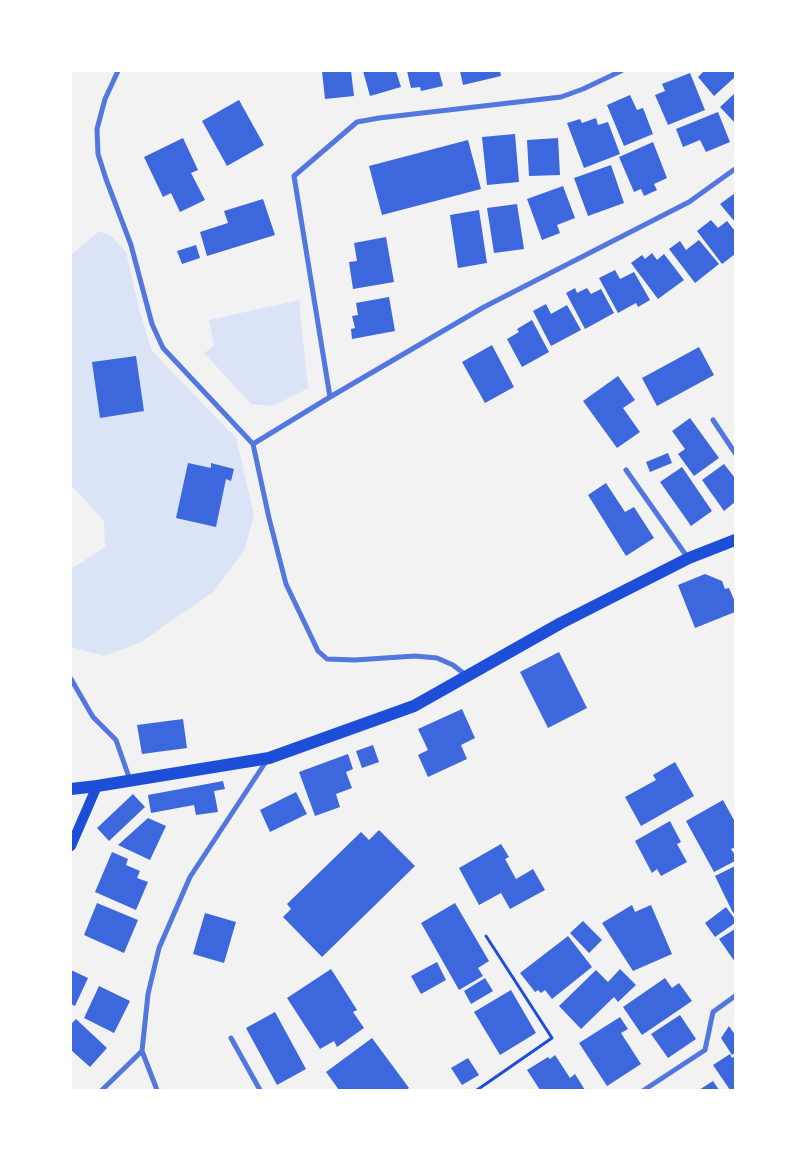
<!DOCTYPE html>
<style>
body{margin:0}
#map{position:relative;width:806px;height:1161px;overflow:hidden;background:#f2f2f2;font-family:"PT Sans",sans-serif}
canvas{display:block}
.frame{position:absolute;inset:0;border:72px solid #fff;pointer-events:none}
</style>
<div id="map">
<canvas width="806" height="1161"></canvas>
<div class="frame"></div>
</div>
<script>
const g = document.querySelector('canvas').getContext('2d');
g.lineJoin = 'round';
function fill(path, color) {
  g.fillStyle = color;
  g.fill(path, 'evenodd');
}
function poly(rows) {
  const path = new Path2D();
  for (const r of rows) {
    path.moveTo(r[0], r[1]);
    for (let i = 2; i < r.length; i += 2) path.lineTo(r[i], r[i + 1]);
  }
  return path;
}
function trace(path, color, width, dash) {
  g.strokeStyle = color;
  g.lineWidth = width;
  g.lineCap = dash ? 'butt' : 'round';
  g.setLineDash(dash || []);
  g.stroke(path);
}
fill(poly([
 [99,231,111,236,126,252,139,309,152,351,236,438,254,515,244,551,213,592,141,642,104,656,71,647,71,569,105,547,104,521,71,485,71,255],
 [299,300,307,379,309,388,273,406,251,404,204,353,214,346,209,320]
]), '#dbe4f7');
fill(poly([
 [322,71,351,71,354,96,325,99],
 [363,71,396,71,401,87,370,96],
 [407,71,439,71,443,86,421,91,420,87,411,88],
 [460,71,500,71,501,76,463,85],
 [704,71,735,71,735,77,714,96,698,77],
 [690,73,705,110,668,125,655,95,665,91,662,84],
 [735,93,735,123,720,107],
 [630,95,637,110,643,108,653,134,624,146,607,105],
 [239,100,264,145,227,166,202,121],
 [718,112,730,142,706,152,700,140,683,147,676,129],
 [596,118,598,125,608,122,620,154,584,168,567,123,580,119,582,123],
 [515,134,519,182,487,185,482,137],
 [183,138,198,170,191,173,205,200,180,212,171,193,163,197,144,157],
 [558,138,560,175,529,176,527,140],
 [468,140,481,189,382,215,369,166],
 [653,142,667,178,654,184,657,190,644,196,641,189,634,192,619,157],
 [611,165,624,203,588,216,574,178],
 [563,186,575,218,557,225,560,233,542,240,527,199],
 [735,193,735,222,720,204],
 [263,199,275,235,207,256,200,232,228,223,224,211],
 [517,204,524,249,494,253,487,208],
 [479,210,487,263,458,268,450,215],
 [711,220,718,228,727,221,735,231,735,254,722,264,697,231],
 [386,237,394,282,353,289,349,262,357,261,354,243],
 [699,240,719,264,695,283,669,249,680,241,686,250],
 [196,245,200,258,182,264,177,251],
 [652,253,657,260,664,254,684,280,658,299,631,263,642,255,645,259],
 [615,270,620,279,634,272,650,300,638,307,636,303,618,313,599,278],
 [575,288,577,293,587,288,591,294,601,289,614,313,585,329,566,293],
 [389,297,395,331,352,339,351,329,355,328,352,316,358,315,356,303],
 [546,304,551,314,567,305,581,330,551,346,533,311],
 [532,320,549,352,522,367,507,339,519,332,517,329],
 [492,345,514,387,485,403,462,362],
 [699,347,714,375,657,406,642,378],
 [136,356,144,411,100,418,92,362],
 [618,376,635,400,623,408,640,432,617,448,583,401],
 [690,418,719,458,694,476,678,454,685,449,672,431],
 [668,453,672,463,650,472,646,462],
 [188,463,211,468,211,463,234,469,231,481,226,479,216,527,176,518],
 [724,464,735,478,735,502,724,511,702,480],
 [682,467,712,511,691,526,660,482],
 [606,483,625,512,634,507,654,538,626,556,588,495],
 [705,574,722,581,725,589,729,588,735,602,735,612,695,628,678,585],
 [559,652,587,708,548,728,520,672],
 [462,709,475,738,461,745,467,759,428,777,418,755,428,750,418,729],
 [183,719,187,748,142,754,137,725],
 [373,745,379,762,362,768,356,751],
 [348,754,353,769,346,772,352,788,336,794,340,807,315,816,299,772],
 [675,762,694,796,641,826,625,797,656,780,653,775],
 [223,781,225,789,214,791,218,812,196,815,194,805,151,813,148,795],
 [296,792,307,814,270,832,260,810],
 [133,794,145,807,109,841,97,828],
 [723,800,735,822,735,847,731,849,735,855,735,861,714,872,686,821],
 [148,818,166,826,150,860,118,845],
 [670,821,681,842,677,844,687,862,661,876,657,869,652,873,635,841],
 [379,830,415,866,322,957,283,917,291,909,287,904,361,832,369,840],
 [501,844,509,857,505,859,516,879,533,869,545,890,510,909,501,893,479,905,459,868],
 [112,852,128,859,126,865,140,871,137,878,148,882,136,910,95,892],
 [735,866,735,912,733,913,715,876],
 [97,903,138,920,124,953,84,935],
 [455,903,489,961,478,968,483,976,459,990,421,923],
 [632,905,635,912,651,905,672,954,633,971,602,923],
 [726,907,735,919,735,923,715,937,705,923],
 [205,913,236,922,224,963,193,954],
 [583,921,602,940,589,953,570,933],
 [735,929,735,962,719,939],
 [568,936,592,967,552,999,545,990,541,993,538,990,535,992,520,973],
 [437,962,446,980,421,994,411,976],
 [331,969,357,1010,353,1012,364,1028,337,1047,334,1041,320,1049,287,998],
 [620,969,636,985,618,1002,614,997,581,1029,559,1006,596,970,608,982],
 [71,970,88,978,75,1006,71,1004],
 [485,978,493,991,471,1004,464,991],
 [665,978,672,988,679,983,692,1001,642,1035,623,1007],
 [99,986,130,1001,114,1033,84,1018],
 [511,990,536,1033,500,1055,474,1012],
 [275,1012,306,1069,277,1085,246,1028],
 [680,1015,696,1039,668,1058,651,1034],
 [620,1017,628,1029,621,1033,641,1064,607,1086,579,1043],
 [76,1019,107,1048,90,1067,71,1050,71,1024],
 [729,1026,735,1035,735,1053,732,1055,721,1038],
 [372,1038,409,1088,406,1090,339,1090,326,1072],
 [730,1054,732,1058,735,1056,735,1090,730,1090,713,1065],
 [555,1055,570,1078,575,1074,585,1090,540,1090,527,1070,548,1057,550,1059],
 [468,1058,479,1075,462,1085,451,1068],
 [713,1081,719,1090,699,1090]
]), '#3d67dc');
trace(poly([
 [477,1090,552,1038,486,936]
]), '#1d4ed8', 3);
trace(poly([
 [118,71,105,99,97,129,98,154,106,179,131,245,152,324,163,348,253,444,269,518,286,584,318,651,327,659,355,660,415,656,437,658,453,665,467,676],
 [330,397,294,176,357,122,379,118,561,97,583,89,621,71],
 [713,420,735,453],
 [253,444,330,397,484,307,689,202,735,169],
 [626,470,688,558],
 [71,679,93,717,116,740,130,780],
 [231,1038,260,1090],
 [102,1090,142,1051],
 [157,1090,142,1051,148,994,159,948,190,877,267,760],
 [644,1090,705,1050,713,1012,735,996]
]), '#5277de', 5);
trace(poly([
 [71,846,97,786]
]), '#1d4ed8', 10);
trace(poly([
 [71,789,97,786,269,758,414,706,561,623,689,558,735,540]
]), '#1d4ed8', 12);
</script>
